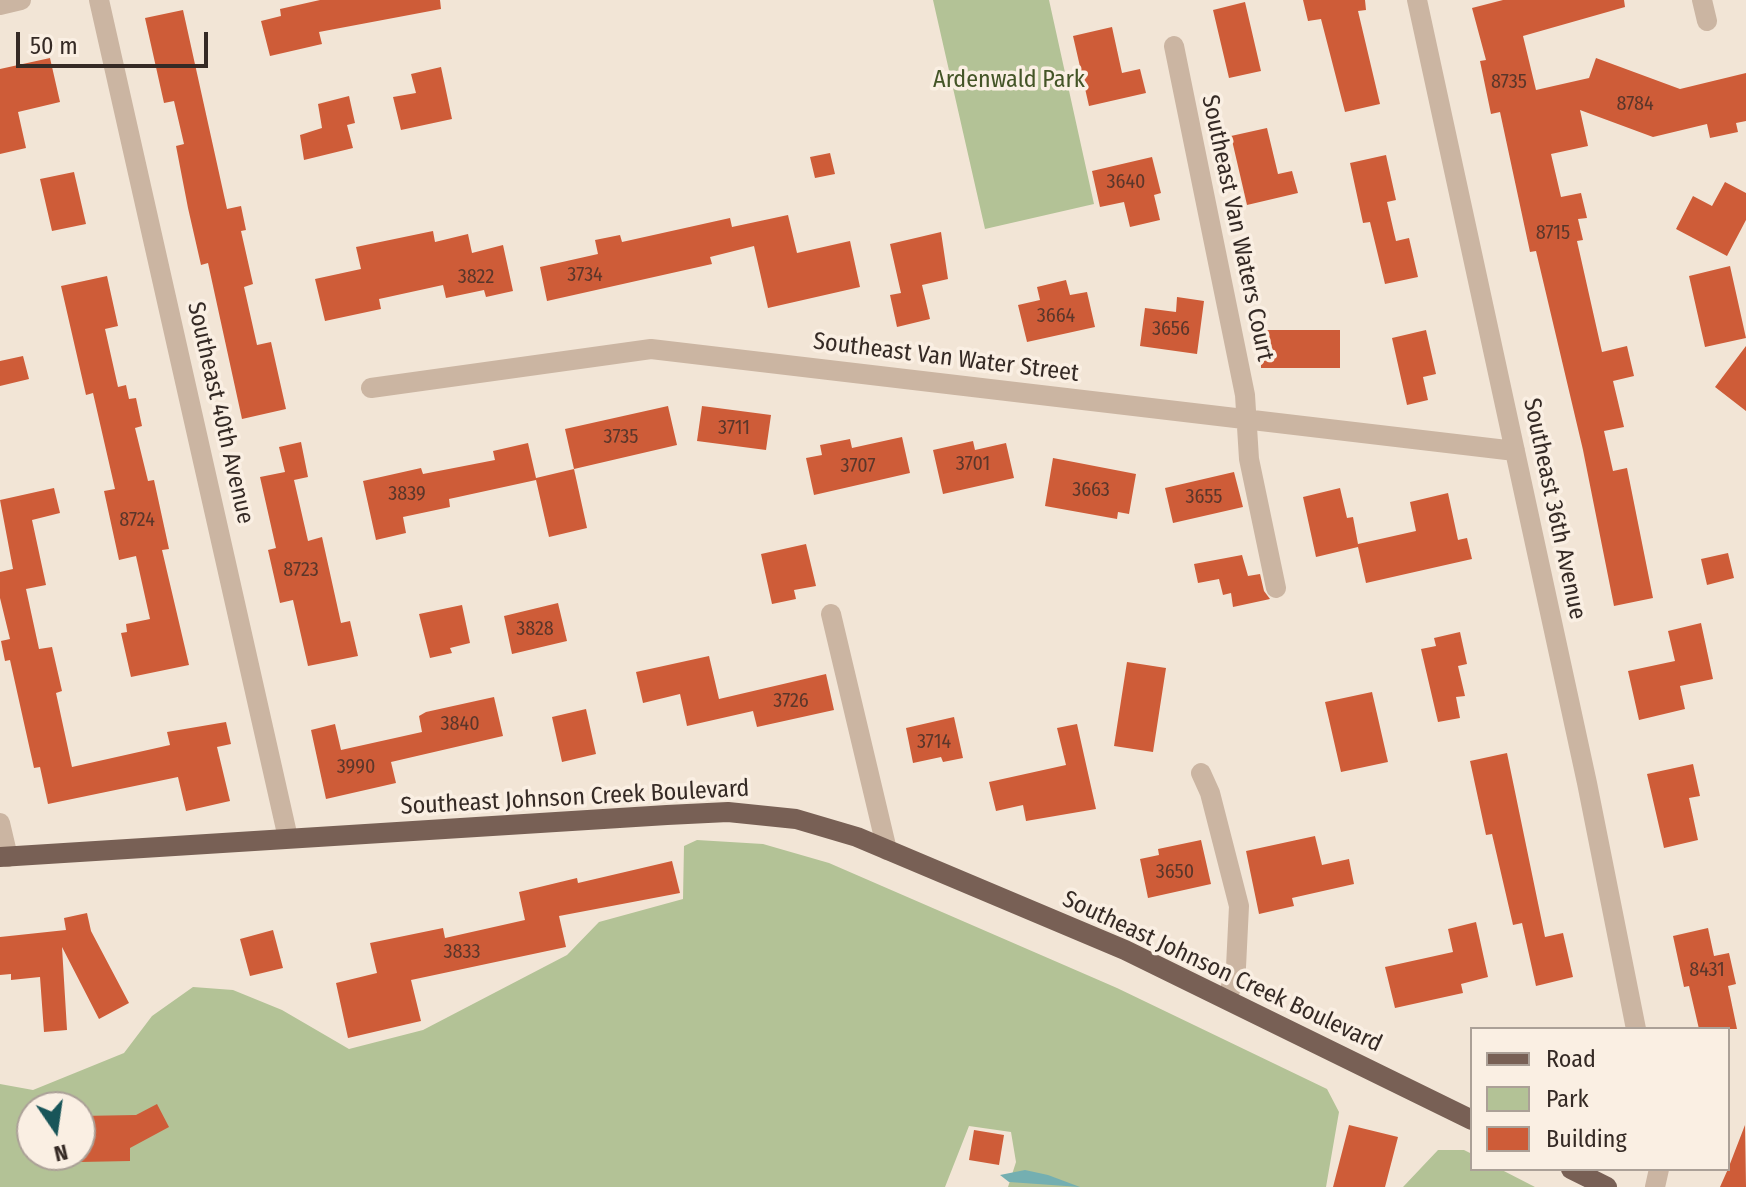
<!DOCTYPE html>
<style>
body{margin:0}
#map{position:relative;width:1746px;height:1187px;overflow:hidden;background:#f2e5d6;font-family:"Fira Sans Condensed",sans-serif}
canvas{display:block}
.legend{position:absolute;left:1470px;top:1027px;width:260px;height:144px;box-sizing:border-box;background:#faefe3;border:2px solid #aba097;margin:0;padding:10px 14px;list-style:none;font-size:24px;color:#352a25}
.legend li{display:flex;align-items:center;gap:16px;height:40px}
.legend b{width:40px;border:2px solid #aba097}
.north{position:absolute;left:16px;top:1091px;width:80px;height:80px;box-sizing:border-box;background:#faefe3;border:2px solid #aba097;border-radius:50%;rotate:167deg;font-size:22px;font-weight:700;line-height:32px;text-align:center;color:#352a25}
.north::after{content:'';display:block;margin:auto;width:28px;height:36px;background:#185559;clip-path:polygon(50% 0,100% 100%,50% 72%,0 100%)}
.scale{position:absolute;left:16px;top:32px;width:192px;height:36px;box-sizing:border-box;border:4px solid #352a25;border-top:0;padding-left:10px;font-size:24px;line-height:28px;white-space:nowrap;color:#352a25;-webkit-text-stroke:6px #faefe3;paint-order:stroke}
</style>
<div id="map">
<canvas width="1746" height="1187"></canvas>
<ul class="legend">
<li><b style="height:10px;background:#786055"></b>Road</li>
<li><b style="height:22px;background:#b3c296"></b>Park</li>
<li><b style="height:22px;background:#ce5c38"></b>Building</li>
</ul>
<div class="north">N</div>
<div class="scale">50 m</div>
</div>
<script>
const g = document.querySelector('canvas').getContext('2d');
g.lineJoin = 'round';
function fill(path, color) {
  g.fillStyle = color;
  g.fill(path, 'evenodd');
}
function poly(rows) {
  const path = new Path2D();
  for (const r of rows) {
    path.moveTo(r[0], r[1]);
    for (let i = 2; i < r.length; i += 2) path.lineTo(r[i], r[i + 1]);
  }
  return path;
}
function trace(path, color, width, dash) {
  g.strokeStyle = color;
  g.lineWidth = width;
  g.lineCap = dash ? 'butt' : 'round';
  g.setLineDash(dash || []);
  g.stroke(path);
}
function label(font, color, halo, rows, align = 'center') {
  g.font = font + ' "Fira Sans Condensed",sans-serif';
  g.lineWidth = 7;
  g.setLineDash([]);
  g.textBaseline = 'middle';
  g.strokeStyle = halo;
  g.fillStyle = color;
  for (const [text, x, y, turn = 0] of rows) {
    g.save();
    g.translate(x, y);
    g.rotate((+turn || 0) * Math.PI / 180);
    g.textAlign = isNaN(turn) ? turn : align;
    if (halo) g.strokeText(text, 0, 0);
    g.fillText(text, 0, 0);
    g.restore();
  }
}
fill(poly([
 [933,0,1049,0,1094,204,985,229],
 [697,840,763,844,829,863,1117,988,1327,1089,1339,1112,1326,1187,1008,1187,1016,1162,1011,1132,969,1126,945,1187,0,1187,0,1084,33,1090,124,1053,152,1016,193,987,233,990,282,1010,349,1049,423,1030,567,955,599,922,683,899,684,846],
 [32,1107,80,1107,80,1155,32,1155],
 [1438,1150,1464,1150,1472,1154,1472,1169,1500,1169,1535,1187,1403,1187]
]), '#b3c296');
fill(poly([
 [1025,1170,1048,1175,1080,1187,1009,1182,1000,1175]
]), '#74afb1');
fill(poly([
 [320,0,440,0,441,9,319,32,322,44,270,56,261,21,281,16,280,9],
 [1303,0,1365,0,1366,10,1358,11,1380,104,1345,112,1321,19,1308,21],
 [1503,0,1624,0,1625,7,1523,36,1536,90,1589,78,1596,58,1680,89,1746,73,1746,121,1736,123,1738,132,1710,138,1707,124,1653,137,1580,110,1588,146,1551,154,1561,197,1581,193,1587,218,1578,219,1583,240,1577,241,1602,352,1627,346,1634,376,1613,381,1624,427,1604,431,1613,471,1627,468,1653,598,1614,606,1583,450,1536,251,1530,252,1500,112,1491,114,1480,61,1486,60,1472,8],
 [1245,2,1261,71,1229,78,1213,10],
 [183,10,227,209,241,206,246,230,241,231,253,284,244,287,257,345,271,342,286,409,242,419,208,263,201,265,188,208,176,146,184,144,174,101,164,103,145,18],
 [1112,27,1122,73,1140,69,1146,93,1089,106,1073,36],
 [50,58,60,102,18,112,26,148,0,154,0,69],
 [441,67,452,119,401,130,393,97,416,93,411,74],
 [349,96,355,123,347,125,353,148,304,160,300,135,322,128,318,104],
 [1267,128,1278,174,1292,171,1298,193,1247,205,1231,136],
 [830,153,835,174,815,178,810,157],
 [1386,155,1396,200,1387,202,1396,241,1409,238,1418,277,1385,284,1370,222,1363,223,1350,163],
 [1152,157,1161,193,1154,195,1160,220,1130,227,1124,202,1100,207,1092,171],
 [74,172,86,224,52,231,40,179],
 [1725,182,1746,193,1746,220,1727,256,1676,229,1693,196,1712,206],
 [788,215,797,253,850,241,860,287,768,308,754,246,710,257,712,264,547,301,540,267,598,254,595,240,620,235,622,242,730,218,732,227],
 [433,231,435,242,468,234,472,253,503,245,513,291,486,297,484,290,446,298,443,285,379,299,381,309,325,321,315,279,361,269,356,247],
 [941,232,948,279,922,285,930,319,897,327,890,295,901,293,890,244],
 [1730,266,1746,338,1705,347,1689,276],
 [107,276,118,326,105,329,118,387,126,385,129,399,136,398,142,426,135,428,148,481,154,480,169,549,162,550,189,665,131,677,121,633,127,632,126,624,150,619,136,556,119,560,104,491,115,489,93,393,86,395,61,286],
 [1066,280,1070,295,1087,292,1095,327,1027,342,1018,305,1040,300,1037,287],
 [1177,297,1204,301,1197,354,1140,346,1145,308,1176,312],
 [1261,330,1340,330,1340,368,1261,368],
 [1426,330,1436,374,1423,377,1428,400,1407,405,1392,338],
 [1746,346,1746,411,1715,387],
 [23,356,29,379,0,386,0,361],
 [668,406,677,445,574,469,565,429],
 [702,406,771,415,766,450,697,441],
 [902,437,910,473,814,495,806,458,822,455,820,445,850,439,852,448],
 [973,441,975,450,1006,443,1014,478,943,494,933,450],
 [301,442,308,477,294,480,308,541,322,537,341,623,350,621,358,656,308,666,293,600,280,603,268,550,276,548,260,477,285,472,279,447],
 [528,443,536,478,574,469,587,528,549,537,536,480,449,499,450,507,403,517,406,533,376,540,363,481,421,468,423,474,495,460,493,451],
 [1053,458,1136,474,1129,514,1118,512,1117,519,1045,506],
 [1234,472,1243,507,1173,523,1165,488],
 [54,488,60,513,32,520,46,585,26,589,39,649,52,647,62,691,56,693,72,767,170,745,167,732,226,722,231,744,217,747,230,801,186,811,178,777,48,804,40,767,34,768,10,660,5,661,1,641,10,639,0,598,0,572,13,569,0,500],
 [1340,488,1347,518,1353,517,1358,544,1416,531,1410,502,1448,493,1458,540,1467,538,1472,559,1366,583,1358,547,1316,557,1303,497],
 [806,544,816,586,794,590,796,599,772,604,761,554],
 [1728,553,1734,578,1707,585,1701,559],
 [1242,555,1248,576,1260,574,1264,591,1270,599,1233,607,1231,593,1223,595,1219,579,1198,583,1194,564],
 [558,603,567,641,512,654,504,616],
 [462,605,470,643,450,648,452,653,430,658,419,614],
 [1701,623,1713,679,1680,686,1685,709,1639,720,1628,671,1675,661,1668,631],
 [1460,632,1467,664,1458,666,1465,696,1456,697,1460,718,1438,722,1421,649,1436,646,1434,638],
 [709,656,719,699,826,674,834,710,757,727,753,711,687,726,680,694,643,703,636,672],
 [1127,662,1166,668,1153,752,1114,746],
 [1372,692,1388,762,1341,772,1325,702],
 [494,697,503,736,391,762,396,783,326,799,311,730,335,724,341,750,422,732,419,716,426,712],
 [586,709,596,754,562,762,552,717],
 [954,717,963,758,943,762,941,757,913,763,906,728],
 [1077,724,1096,809,1026,821,1023,805,996,811,989,782,1066,765,1057,728],
 [1507,753,1545,937,1563,933,1573,977,1536,986,1522,923,1513,925,1492,834,1486,835,1470,761],
 [1693,764,1700,796,1689,798,1698,840,1664,848,1647,774],
 [1315,836,1322,865,1349,859,1354,884,1292,898,1294,906,1259,914,1246,851],
 [1201,840,1211,884,1148,898,1140,859,1159,855,1158,849],
 [672,861,680,893,559,916,566,947,411,980,421,1021,348,1038,336,983,377,973,370,943,443,928,445,938,525,920,519,892,577,878,578,883],
 [87,913,91,931,129,1003,99,1019,62,947,67,1030,44,1032,40,977,11,980,11,974,0,975,0,937,66,930,64,918],
 [1476,922,1488,977,1461,984,1463,993,1395,1008,1385,967,1453,952,1448,929],
 [1708,928,1714,956,1729,953,1736,984,1728,986,1737,1029,1699,1029,1689,986,1684,987,1673,936],
 [273,930,283,968,250,976,240,939],
 [157,1104,169,1127,130,1148,130,1161,80,1162,80,1116,136,1115],
 [1349,1125,1398,1137,1385,1187,1333,1187],
 [1745,1125,1746,1187,1720,1187,1728,1169],
 [974,1130,1004,1135,999,1165,969,1160]
]), '#ce5c38');
trace(poly([
 [99,0,288,838],
 [1417,0,1587,783,1636,1029],
 [1702,0,1707,21],
 [0,5,21,0],
 [1174,46,1245,395,1249,459,1276,588],
 [371,388,651,349,1515,451],
 [831,614,887,850],
 [1201,773,1210,793,1239,906,1236,967,1228,998],
 [0,823,8,857],
 [1655,1187,1659,1169]
]), '#cbb5a2', 20);
trace(poly([
 [0,857,667,815,728,812,796,819,857,837,1125,950,1472,1120],
 [1571,1169,1607,1187]
]), '#786055', 20);
label('20px', '#5b362a', null, [
 ["8735",1509,82],
 ["8784",1635,104],
 ["3640",1126,182],
 ["8715",1553,233],
 ["3734",585,275],
 ["3822",476,277],
 ["3664",1056,316],
 ["3656",1171,329],
 ["3711",734,428],
 ["3735",621,437],
 ["3701",973,464],
 ["3707",858,466],
 ["3663",1091,490],
 ["3839",407,494],
 ["3655",1204,497],
 ["8724",137,520],
 ["8723",301,570],
 ["3828",535,629],
 ["3726",791,701],
 ["3840",460,724],
 ["3714",934,742],
 ["3990",356,767],
 ["3650",1175,872],
 ["3833",462,952],
 ["8431",1707,970]
]);
label('24px', '#445527', '#faefe3', [
 ["Ardenwald Park",1009,80]
]);
label('24px', '#352a25', '#faefe3', [
 ["Southeast Van Waters Court",1237,228,78],
 ["Southeast Van Water Street",946,358,7],
 ["Southeast 40th Avenue",220,413,77],
 ["Southeast 36th Avenue",1554,509,78],
 ["Southeast Johnson Creek Boulevard",575,798,-3],
 ["Southeast Johnson Creek Boulevard",1222,972,25]
]);
</script>
